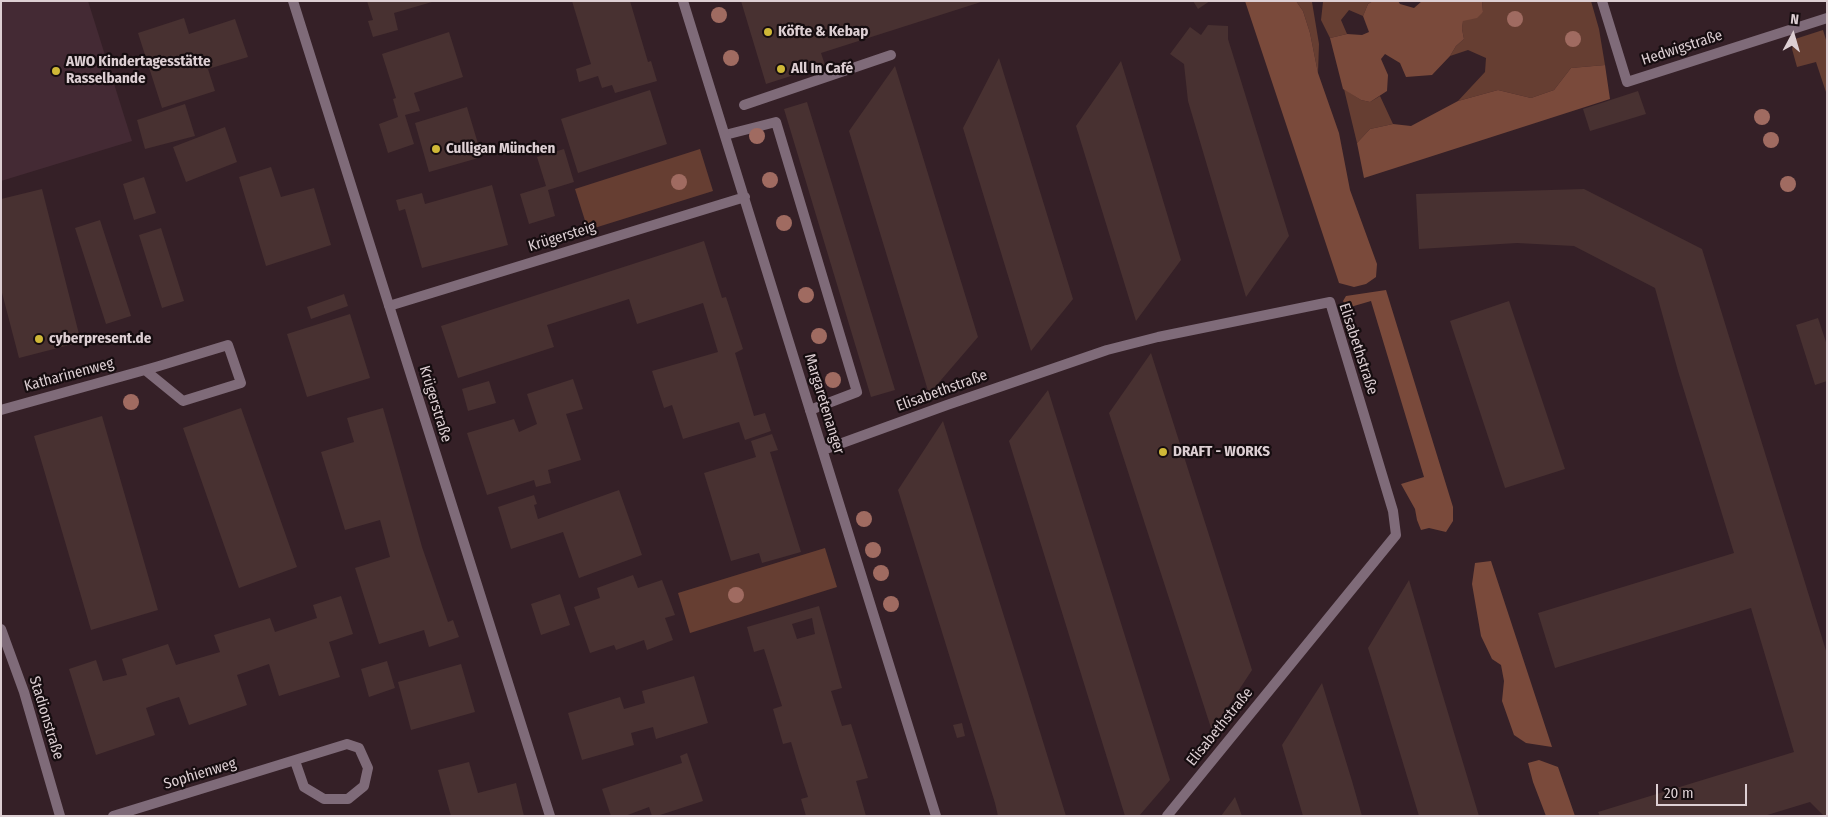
<!DOCTYPE html>
<meta charset="utf-8">
<style>
body{margin:0}
#map{position:relative;width:1828px;height:817px;overflow:hidden;background:#352027;font-family:"Fira Sans Condensed",sans-serif}
canvas{display:block}
.frame{position:absolute;inset:0;border:2px solid #ddcfd3;pointer-events:none}
.north{position:absolute;left:1768px;top:10px;width:50px;height:50px;-webkit-text-stroke:4px #160d10;paint-order:stroke;rotate:6deg;font-size:14px;font-weight:700;line-height:20px;text-align:center;color:#ddcfd3}
.north::after{content:'';display:block;margin:auto;width:18px;height:22px;background:#ddcfd3;clip-path:polygon(50% 0,100% 100%,50% 72%,0 100%)}
.scale{position:absolute;left:1656px;top:784px;width:91px;height:22px;box-sizing:border-box;border:2px solid #ddcfd3;border-top:0;padding-left:6px;font-size:15px;line-height:18px;white-space:nowrap;color:#ddcfd3;-webkit-text-stroke:4px #160d10;paint-order:stroke}
</style>
<div id="map">
<canvas width="1828" height="817"></canvas>
<div class="frame"></div>
<div class="north">N</div>
<div class="scale">20 m</div>
</div>
<script>
const g = document.querySelector('canvas').getContext('2d');
g.lineJoin = 'round';
function fill(path, color) {
  g.fillStyle = color;
  g.fill(path, 'evenodd');
}
function poly(rows) {
  const path = new Path2D();
  for (const r of rows) {
    path.moveTo(r[0], r[1]);
    for (let i = 2; i < r.length; i += 2) path.lineTo(r[i], r[i + 1]);
  }
  return path;
}
function trace(path, color, width, dash) {
  g.strokeStyle = color;
  g.lineWidth = width;
  g.lineCap = dash ? 'butt' : 'round';
  g.setLineDash(dash || []);
  g.stroke(path);
}
function label(font, color, halo, rows, align = 'center') {
  g.font = font + ' "Fira Sans Condensed",sans-serif';
  g.lineWidth = 4.5;
  g.setLineDash([]);
  g.textBaseline = 'middle';
  g.strokeStyle = halo;
  g.fillStyle = color;
  for (const [text, x, y, turn = 0] of rows) {
    g.save();
    g.translate(x, y);
    g.rotate((+turn || 0) * Math.PI / 180);
    g.textAlign = isNaN(turn) ? turn : align;
    if (halo) g.strokeText(text, 0, 0);
    g.fillText(text, 0, 0);
    g.restore();
  }
}
fill(poly([
 [1,1,88,1,132,141,1,181]
]), '#442a34');
fill(poly([
 [1296,1,1373,1,1368,4,1363,16,1349,10,1341,20,1347,34,1330,38,1321,20,1323,2,1312,2,1319,44,1318,73,1310,33,1303,11],
 [1482,1,1591,1,1599,29,1605,65,1571,68,1554,90,1531,98,1498,90,1458,101,1485,72,1486,58,1468,50,1450,56,1456,46,1464,39,1462,29,1463,20,1483,12],
 [1823,30,1827,43,1827,95,1816,62,1797,67,1792,49,1795,39],
 [1344,89,1361,100,1370,102,1380,96,1393,124,1370,129,1357,143],
 [700,149,713,191,588,230,575,189],
 [825,548,837,587,690,633,678,593]
]), '#663e32');
fill(poly([
 [1245,1,1296,1,1303,11,1310,33,1318,73,1339,133,1350,190,1377,264,1376,277,1366,284,1354,287,1339,283],
 [1373,1,1398,1,1400,4,1414,8,1422,1,1482,1,1483,12,1477,18,1463,21,1462,29,1464,39,1456,46,1450,56,1432,75,1406,77,1400,63,1385,54,1381,59,1388,75,1387,91,1370,102,1361,100,1343,89,1330,38,1347,34,1362,35,1369,32,1363,16,1368,4],
 [1605,65,1610,99,1364,178,1357,143,1370,129,1393,124,1411,126,1458,101,1498,90,1531,98,1554,90,1571,68],
 [1386,290,1453,507,1453,521,1446,532,1429,528,1421,530,1417,520,1415,509,1401,484,1424,477,1371,301,1347,308,1343,301,1346,296],
 [1491,561,1552,747,1526,743,1514,735,1502,701,1504,681,1501,665,1492,659,1481,636,1472,584,1475,563],
 [1539,760,1558,767,1575,816,1546,816,1533,782,1528,763]
]), '#7a4a3b');
fill(poly([
 [367,1,432,1,432,2,394,13,398,30,373,37,368,21,373,20],
 [572,1,630,1,648,62,651,61,657,81,615,93,612,85,602,88,598,76,579,82,576,69,591,64],
 [741,1,981,1,981,2,821,53,825,65,766,84],
 [1193,1,1210,1,1198,9],
 [184,18,189,34,235,19,248,57,208,69,215,91,162,108,138,33],
 [1208,25,1228,26,1228,39,1289,236,1246,297,1188,101,1184,64,1170,54,1190,27,1201,35],
 [449,32,463,77,414,93,420,111,405,115,414,144,388,153,379,124,398,117,393,99,396,98,382,54],
 [999,58,1073,299,1031,351,963,128],
 [1121,61,1181,260,1136,321,1076,126],
 [895,66,978,337,929,394,849,131],
 [650,90,667,144,578,173,561,119],
 [1638,91,1646,114,1590,131,1583,109],
 [807,102,895,390,871,397,784,109],
 [185,104,195,136,145,149,137,120],
 [467,107,482,157,429,172,415,123],
 [225,127,237,162,186,182,173,147],
 [564,149,574,182,548,190,555,216,529,224,520,194,546,186,537,157],
 [271,167,281,197,314,188,331,245,266,266,239,177],
 [144,177,156,213,134,220,123,184],
 [492,185,508,245,422,268,405,209,399,211,396,200,422,193,425,204],
 [42,189,81,342,19,358,1,289,1,199],
 [1584,189,1702,249,1827,654,1827,816,1824,816,1810,802,1764,816,1600,816,1598,812,1794,752,1751,608,1555,668,1538,613,1734,553,1678,371,1655,288,1574,246,1517,243,1419,249,1416,194],
 [100,220,131,316,106,324,75,228],
 [161,228,184,301,162,308,139,235],
 [704,241,722,298,726,297,743,349,735,353,754,416,765,413,771,431,745,440,739,422,683,439,672,405,664,408,652,371,718,352,703,303,637,324,629,299,547,325,554,347,458,378,441,326],
 [344,294,348,306,311,319,307,307],
 [1509,301,1565,469,1505,488,1450,321],
 [350,314,370,378,307,397,287,334],
 [1818,318,1827,345,1827,381,1815,385,1796,325],
 [1151,353,1252,670,1212,731,1109,413],
 [573,379,583,409,566,414,581,460,548,470,551,483,536,487,534,480,487,495,467,433,514,419,519,432,537,424,527,394],
 [489,381,496,403,468,411,462,389],
 [1048,390,1170,780,1139,816,1125,816,1009,441],
 [241,408,297,567,239,588,183,428],
 [383,408,422,547,448,622,453,620,459,637,429,647,424,630,379,644,355,568,390,557,380,520,345,530,321,452,354,442,347,418],
 [102,416,158,610,91,630,34,436],
 [943,421,1032,706,1066,816,998,816,995,803,898,490],
 [772,434,778,450,770,452,801,552,762,563,759,553,731,561,704,473,756,457,751,441],
 [619,490,642,555,579,578,563,532,511,549,498,507,534,495,537,504,534,505,538,519],
 [633,575,638,588,662,580,675,615,665,618,673,640,647,650,644,640,616,650,614,645,590,653,574,607,600,598,597,588],
 [1409,580,1437,676,1479,816,1419,816,1378,680,1368,648],
 [560,594,570,625,541,635,531,604],
 [341,596,353,634,329,642,340,677,279,696,269,664,237,675,247,705,189,725,179,697,163,702,146,708,155,735,96,755,69,669,96,660,103,681,127,675,122,659,168,644,176,665,220,652,214,635,270,618,275,632,317,618,313,605],
 [819,606,842,688,831,691,842,726,851,724,868,778,856,781,866,816,806,816,801,799,808,797,799,769,791,742,783,744,773,709,782,706,764,649,754,652,747,627],
 [812,618,815,634,797,639,792,624],
 [387,661,395,688,369,697,361,669],
 [461,664,475,712,411,730,398,682],
 [694,676,708,723,656,739,653,727,631,733,634,745,582,760,568,713,620,697,624,709,645,703,642,691],
 [1322,683,1352,781,1362,816,1303,816,1282,745],
 [962,723,965,736,957,738,953,725],
 [687,753,703,801,657,816,652,816,649,807,625,816,611,816,602,789,682,763,680,756],
 [469,762,478,793,516,783,524,816,451,816,438,770],
 [1235,797,1242,816,1221,816]
]), '#483131');
trace(poly([
 [744,105,891,55],
 [725,135,776,122,857,392,810,410]
]), '#7f6b79', 10);
trace(poly([
 [293,1,550,816],
 [683,1,936,816],
 [1602,1,1627,82,1827,18],
 [389,306,745,197],
 [1,410,145,370,159,366,228,345,241,383,183,401,145,370],
 [823,450,947,405,1107,350,1158,337,1330,302,1393,511,1396,535,1167,816],
 [1,629,24,692,60,816],
 [113,816,347,744,359,748,368,768,364,786,348,799,324,799,304,787,295,761]
]), '#7f6b79', 10);
g.fillStyle = '#a06b61';
for (const [x, y] of [
 [719,15],
 [1515,19],
 [1573,39],
 [731,58],
 [1762,117],
 [757,136],
 [1771,140],
 [770,180],
 [679,182],
 [1788,184],
 [784,223],
 [806,295],
 [819,336],
 [833,380],
 [131,402],
 [864,519],
 [873,550],
 [881,573],
 [736,595],
 [891,604]
]) {
  g.beginPath();
  g.arc(x, y, 8, 0, 2 * Math.PI);
  g.fill();
}
for (const [x, y, r, color] of [
 [768,32,5,"#cfb837"],
 [781,69,5,"#cfb837"],
 [56,71,5,"#cfb837"],
 [436,149,5,"#cfb837"],
 [39,339,5,"#cfb837"],
 [1163,452,5,"#cfb837"]
]) {
  const dot = new Path2D();
  dot.arc(x, y, r, 0, 2 * Math.PI);
  g.fillStyle = color;
  g.fill(dot);
  trace(dot, '#160d10', 2);
}
label('bold 15px', '#ddcfd3', '#160d10', [
 ["Köfte & Kebap",778,32],
 ["AWO Kindertagesstätte",66,62],
 ["Rasselbande",66,79],
 ["All In Café",791,69],
 ["Culligan München",446,149],
 ["cyberpresent.de",49,339],
 ["DRAFT - WORKS",1173,452]
], 'left');
label('15px', '#ddcfd3', '#160d10', [
 ["Hedwigstraße",1682,48,-18],
 ["Krügersteig",562,237,-17],
 ["Elisabethstraße",1358,349,72],
 ["Katharinenweg",69,375,-15],
 ["Elisabethstraße",942,391,-20],
 ["Krügerstraße",435,404,73],
 ["Margaretenanger",824,404,73],
 ["Stadionstraße",46,718,73],
 ["Elisabethstraße",1220,727,-51],
 ["Sophienweg",200,774,-17]
]);
</script>
